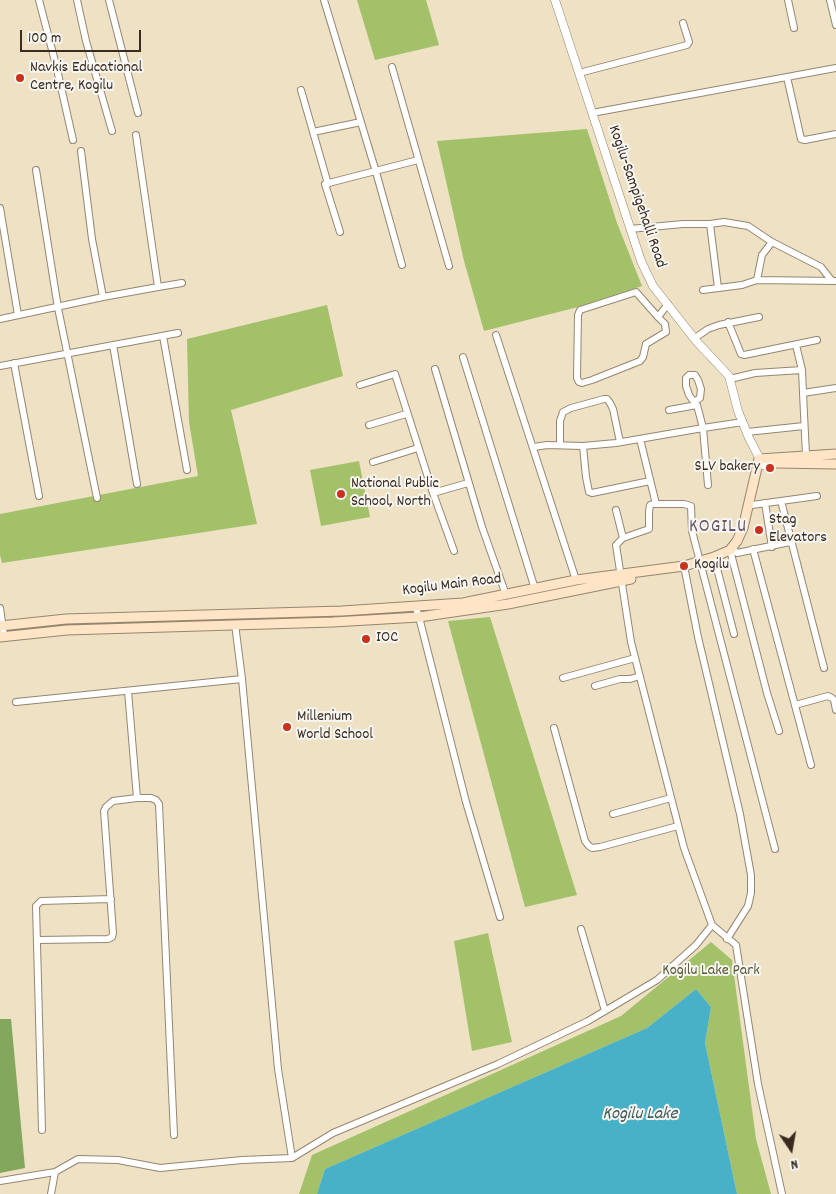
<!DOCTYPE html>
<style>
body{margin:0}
#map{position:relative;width:836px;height:1194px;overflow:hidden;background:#efe1c4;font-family:Dekko,sans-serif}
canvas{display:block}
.north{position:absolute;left:766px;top:1124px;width:50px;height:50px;-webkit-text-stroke:4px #f6f6f2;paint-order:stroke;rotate:168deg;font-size:14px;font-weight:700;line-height:20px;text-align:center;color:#3b2a1e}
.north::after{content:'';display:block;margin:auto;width:18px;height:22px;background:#3b2a1e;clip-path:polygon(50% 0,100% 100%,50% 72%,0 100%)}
.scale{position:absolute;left:20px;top:30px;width:121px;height:22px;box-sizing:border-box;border:2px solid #3b2a1e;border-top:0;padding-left:6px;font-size:15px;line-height:18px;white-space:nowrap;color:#3b2a1e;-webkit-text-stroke:4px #f6f6f2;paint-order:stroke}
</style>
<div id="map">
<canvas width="836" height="1194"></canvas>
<div class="north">N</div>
<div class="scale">100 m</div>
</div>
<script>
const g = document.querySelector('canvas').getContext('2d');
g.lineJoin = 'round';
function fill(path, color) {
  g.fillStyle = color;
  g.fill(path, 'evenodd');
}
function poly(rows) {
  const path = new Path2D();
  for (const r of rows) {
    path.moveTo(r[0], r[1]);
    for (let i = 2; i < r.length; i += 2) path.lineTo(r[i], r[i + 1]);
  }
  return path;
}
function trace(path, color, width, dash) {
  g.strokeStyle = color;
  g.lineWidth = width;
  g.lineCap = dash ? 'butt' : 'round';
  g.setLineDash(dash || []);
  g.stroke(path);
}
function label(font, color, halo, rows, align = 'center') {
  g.font = font + ' Dekko,sans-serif';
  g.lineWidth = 4;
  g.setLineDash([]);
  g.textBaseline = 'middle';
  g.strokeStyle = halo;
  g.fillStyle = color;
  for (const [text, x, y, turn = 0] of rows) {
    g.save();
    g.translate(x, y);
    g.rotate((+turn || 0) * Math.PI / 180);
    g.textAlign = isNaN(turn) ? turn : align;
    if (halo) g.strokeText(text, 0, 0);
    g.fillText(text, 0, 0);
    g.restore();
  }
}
fill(poly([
 [357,0,426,0,439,45,375,60],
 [587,129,617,223,642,286,574,308,484,331,464,261,437,141],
 [327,305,343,376,231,410,257,524,2,563,0,555,0,514,198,476,189,422,187,339],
 [359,461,370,517,321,526,310,470],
 [490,617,577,895,525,907,448,621],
 [488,933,512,1042,472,1051,454,941],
 [711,942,732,960,756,1139,771,1194,737,1194,705,1043,711,1007,696,989,647,1028,325,1169,317,1194,299,1194,312,1155,621,1016]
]), '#a3c169');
fill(poly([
 [0,1019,11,1019,25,1168,0,1173]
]), '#82a75d');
fill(poly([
 [696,989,711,1007,705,1043,737,1194,317,1194,325,1169,647,1028]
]), '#49b1c7');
const minor = poly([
 [39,0,56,65,73,140],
 [77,0,86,41,112,131],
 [109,0,138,113],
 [324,0,376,172,402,265],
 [788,0,794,28],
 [830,0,836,25],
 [392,67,449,266],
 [579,73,687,45,689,42,683,23],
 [787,77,801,139,805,140,836,134],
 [301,90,328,184],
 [592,113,836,68],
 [313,132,361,122],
 [81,151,92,239,103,297,158,287,136,135],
 [36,170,58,308,97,498],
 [0,208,18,315],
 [710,224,718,288],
 [630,229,683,224,710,224,724,222,748,226,772,242,821,267,832,281],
 [340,232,325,184,418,160],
 [757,280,835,281],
 [158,287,182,283],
 [703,290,742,285,757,280,762,255,772,242],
 [658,317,636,292,580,310,578,315,577,378,579,382,582,383,592,380,640,361,643,357,646,344,666,332,665,324,658,317,668,304],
 [0,319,103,297],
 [728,322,741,354,744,355,817,340],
 [496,335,576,580],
 [163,336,187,470],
 [695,338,708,329,719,325,759,317],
 [113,345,137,484],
 [796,345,802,370,803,393],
 [463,357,535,589],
 [14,363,39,496],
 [0,366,178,333],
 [435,369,482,527,506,595],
 [730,379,755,373,802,370],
 [360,385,395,374,433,493,454,551],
 [669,410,697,405],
 [369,425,406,414],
 [747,432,804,426],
 [640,439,656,504],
 [560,445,560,421,563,412,571,408,604,399,607,399,610,403,613,409,620,442],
 [583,446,586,477,589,492,592,493,650,481],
 [534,447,547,445,583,446,616,443,703,428,697,405,694,402,689,395,686,386,686,378,689,375,695,375,698,380,701,389,700,398,694,402],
 [806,455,803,393,836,388],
 [373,462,418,448],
 [708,485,703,428,743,422],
 [433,493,468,483],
 [781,501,824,668],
 [765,503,772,547],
 [752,505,817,496],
 [616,510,623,538],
 [732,548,737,553,790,542],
 [753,549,811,765],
 [730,550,767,693,779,731],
 [714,557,734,634],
 [684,566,698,637,740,814,751,875,751,893,748,906,727,939],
 [415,605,419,617,466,802,500,917],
 [0,608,4,636],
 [563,678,635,658],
 [242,679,278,1069,292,1158],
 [595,686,620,679,630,679,640,676],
 [128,691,137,798,151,798,156,800,159,804,174,1135],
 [16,702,242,679,235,624],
 [795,705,828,696,832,698,834,700,836,710],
 [554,728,585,841,589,846,592,848,600,847,678,826],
 [613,814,671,798],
 [775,849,692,531,691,506,684,504,653,504,650,505,649,512,649,529,623,538,616,545,631,642,684,848,712,925,736,945,758,1084,782,1194],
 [581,929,605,1011],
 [38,940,108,939,112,937,113,933,104,811,106,807,113,801,137,798],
 [42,1130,36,906,41,901,111,899],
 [0,1181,55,1172],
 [51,1194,55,1172,78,1159,118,1160,160,1168,242,1160,292,1158,333,1133,498,1064,588,1021,657,980,696,945,712,925]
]);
const tertiary = poly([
 [555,0,641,261,653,286,697,342,729,376,738,411,749,438,763,465]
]);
const secondary = poly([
 [776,463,836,464],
 [0,626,66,619,342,611,463,603,576,580,684,566,714,557,730,550,737,541,743,528,759,459,836,454],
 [0,637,67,630,333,622,419,617,508,604,631,579]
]);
trace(minor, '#958671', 8);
trace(tertiary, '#958671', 9);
trace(secondary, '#958671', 11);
trace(minor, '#fff', 6);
trace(tertiary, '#fff', 8);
trace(secondary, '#ffe4c6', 9);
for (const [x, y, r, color] of [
 [20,78,5,"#c8321e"],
 [770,468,5,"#c8321e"],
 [341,494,5,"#c8321e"],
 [759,530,5,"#c8321e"],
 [684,566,5,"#c8321e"],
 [366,639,5,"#c8321e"],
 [287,727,5,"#c8321e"]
]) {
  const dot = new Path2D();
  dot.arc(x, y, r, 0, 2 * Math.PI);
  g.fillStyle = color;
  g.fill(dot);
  trace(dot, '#f6f6f2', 2);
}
label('16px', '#3b2a1e', '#f6f6f2', [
 ["Navkis Educational",30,69],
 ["Centre, Kogilu",30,87],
 ["SLV bakery",760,468,"right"],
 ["National Public",351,485],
 ["School, North",351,503],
 ["Stag",769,521],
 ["Elevators",769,539],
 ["Kogilu",694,566],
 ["IOC",376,639],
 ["Millenium",297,718],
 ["World School",297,736]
], 'left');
label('16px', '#3b2a1e', '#f6f6f2', [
 ["Kogilu-Sampigehalli Road",636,197,71],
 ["Kogilu Main Road",452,586,-7]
]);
label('16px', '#5a5734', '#f6f6f2', [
 ["Kogilu Lake Park",711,972]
]);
label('italic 18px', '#405959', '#f6f6f2', [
 ["Kogilu Lake",640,1116]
]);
g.letterSpacing = '1px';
label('19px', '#6b5465', '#f6f6f2', [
 ["KOGILU",718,528]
]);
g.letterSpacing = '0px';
</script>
